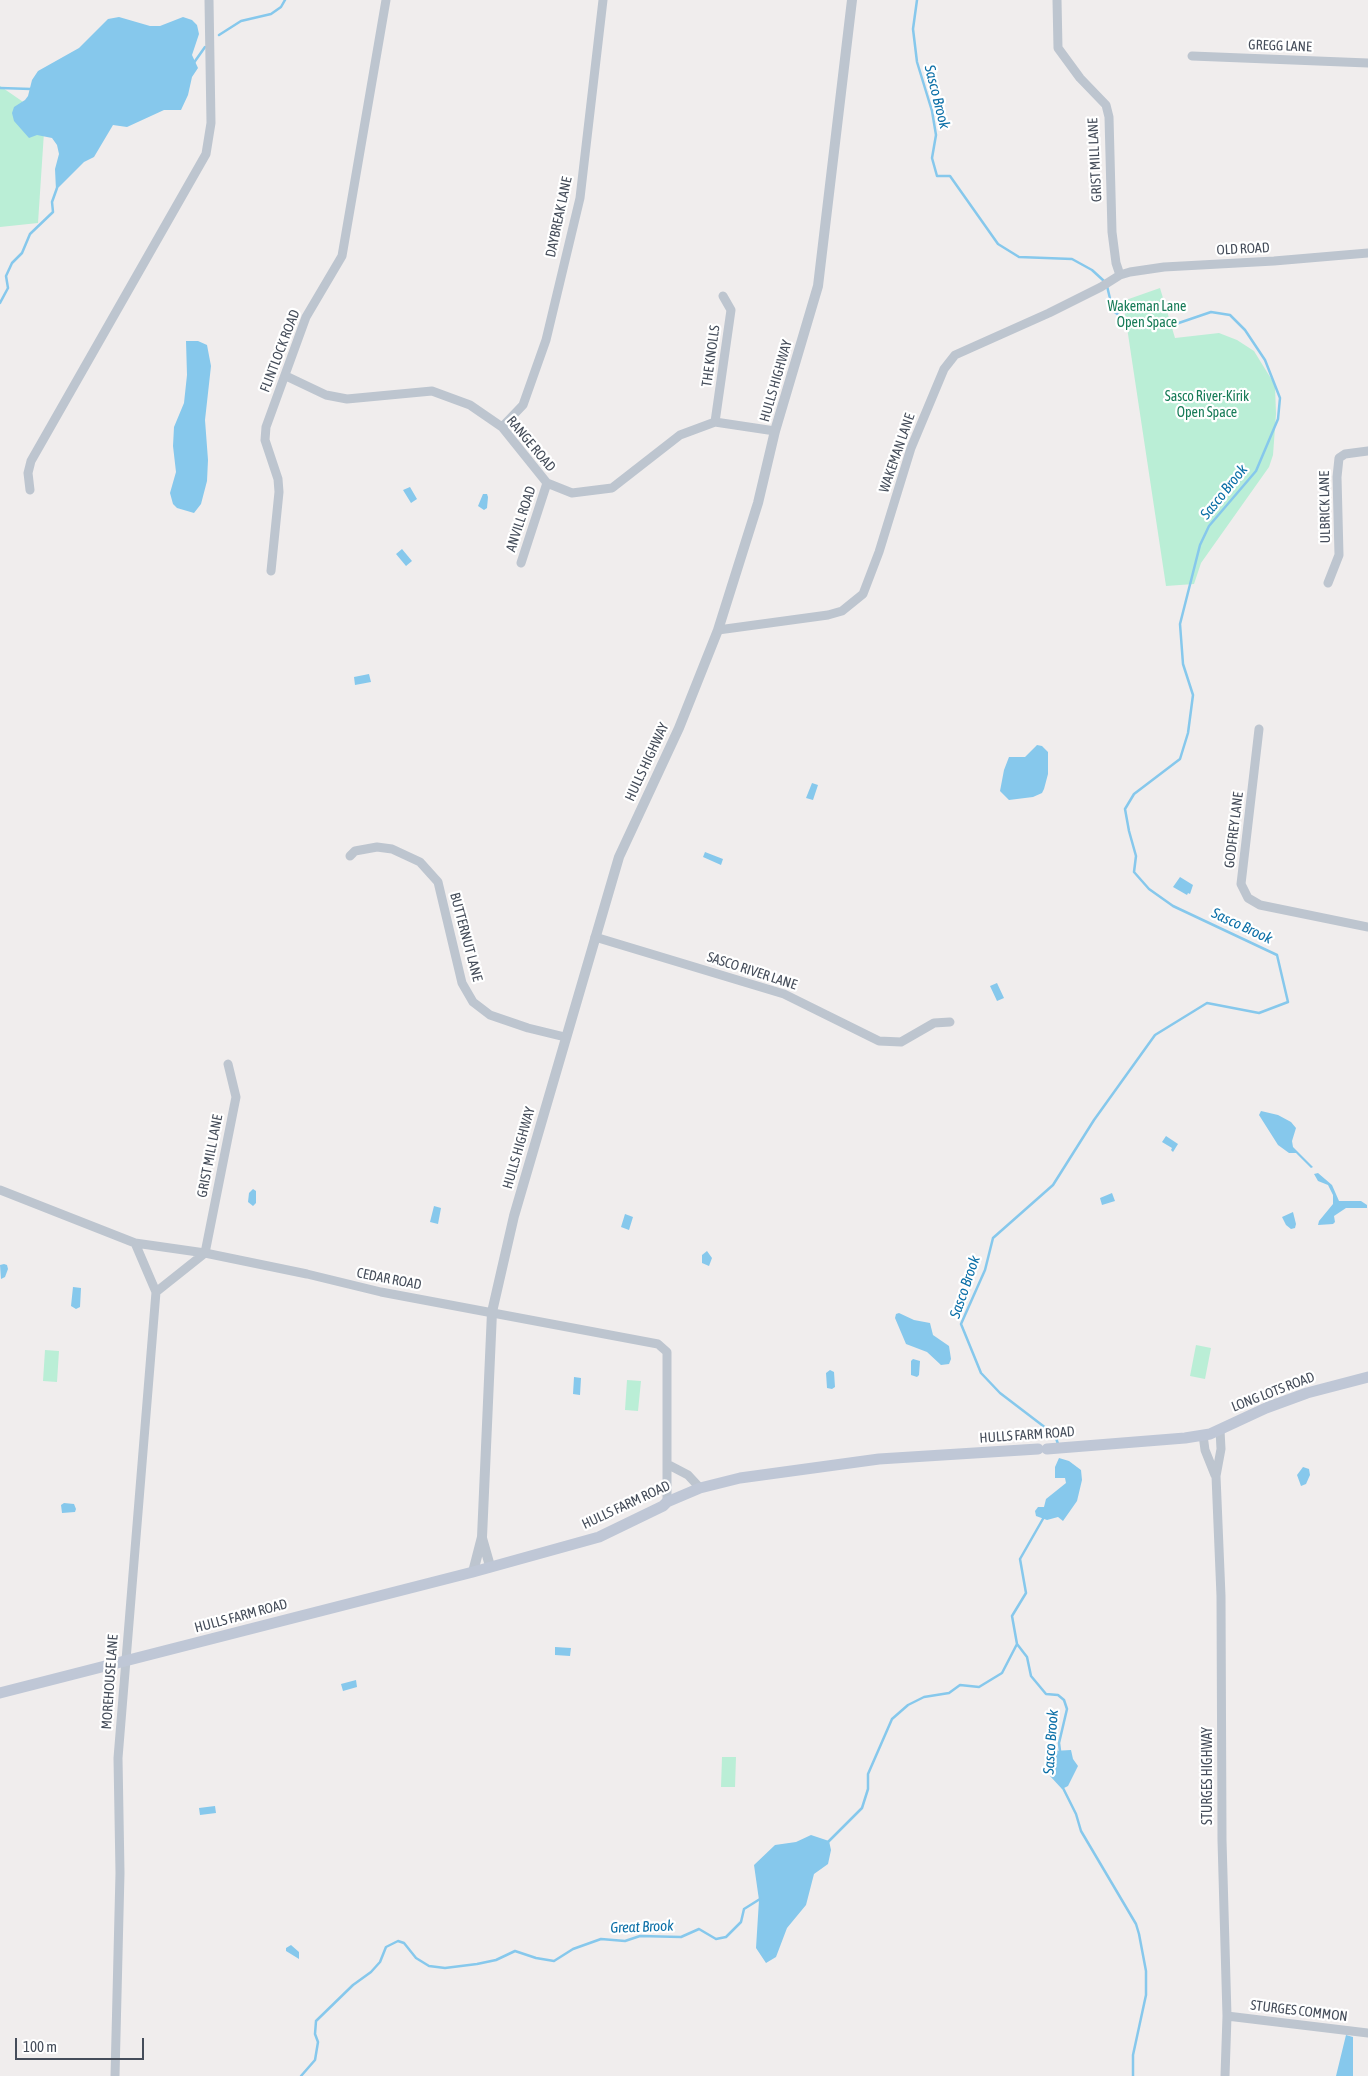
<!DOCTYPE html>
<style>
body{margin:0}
#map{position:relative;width:1368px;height:2076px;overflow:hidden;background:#f0eded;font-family:"Asap Condensed",sans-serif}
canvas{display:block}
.scale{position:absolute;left:15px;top:2038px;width:129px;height:22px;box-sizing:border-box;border:2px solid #454d5a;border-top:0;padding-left:6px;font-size:15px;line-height:18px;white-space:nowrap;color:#454d5a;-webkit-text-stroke:4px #fff;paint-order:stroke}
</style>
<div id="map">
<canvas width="1368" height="2076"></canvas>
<div class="scale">100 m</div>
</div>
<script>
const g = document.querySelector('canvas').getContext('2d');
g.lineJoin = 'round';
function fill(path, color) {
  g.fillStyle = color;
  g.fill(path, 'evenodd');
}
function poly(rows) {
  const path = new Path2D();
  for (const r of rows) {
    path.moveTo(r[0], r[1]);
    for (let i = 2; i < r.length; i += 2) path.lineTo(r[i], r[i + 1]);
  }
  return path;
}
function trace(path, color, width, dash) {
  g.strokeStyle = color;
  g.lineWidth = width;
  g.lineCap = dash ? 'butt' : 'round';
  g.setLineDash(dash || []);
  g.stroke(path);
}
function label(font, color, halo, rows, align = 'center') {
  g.font = font + ' "Asap Condensed",sans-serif';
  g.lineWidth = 4.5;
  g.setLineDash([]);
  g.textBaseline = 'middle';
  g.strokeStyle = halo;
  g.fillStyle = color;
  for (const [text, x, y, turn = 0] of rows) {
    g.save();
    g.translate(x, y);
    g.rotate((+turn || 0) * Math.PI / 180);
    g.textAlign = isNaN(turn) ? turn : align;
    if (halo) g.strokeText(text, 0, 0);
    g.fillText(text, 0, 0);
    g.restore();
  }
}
fill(poly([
 [0,86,45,117,38,223,0,227],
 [1160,288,1175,338,1219,333,1237,340,1254,351,1275,385,1276,414,1273,455,1269,467,1201,563,1194,584,1166,586,1123,301],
 [1196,1345,1211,1348,1205,1379,1190,1376],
 [45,1350,59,1351,57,1382,43,1381],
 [627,1380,641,1381,638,1411,625,1410],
 [722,1757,736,1757,735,1787,721,1787]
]), '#baeed6');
fill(poly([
 [119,17,150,26,160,26,183,17,192,20,197,25,199,34,192,55,198,68,192,77,188,95,181,110,164,110,127,127,113,125,94,157,84,162,56,190,55,169,59,154,57,145,52,138,37,135,29,138,14,121,12,113,14,107,25,100,28,96,32,80,38,71,79,48,108,19],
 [186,341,198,341,207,345,211,366,205,420,208,460,207,481,201,504,194,513,177,508,173,504,170,493,176,472,173,446,174,427,184,403,187,375],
 [410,487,417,499,411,503,403,490],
 [483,494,487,494,488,497,487,508,484,510,478,506],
 [402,549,412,561,406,566,396,554],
 [369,674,371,682,355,685,354,677],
 [1037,745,1042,746,1048,752,1048,774,1044,789,1042,793,1033,797,1009,800,1000,791,1004,770,1009,757,1025,757],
 [812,783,818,785,813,800,806,798],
 [705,852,723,859,721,865,703,857],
 [1180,877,1193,885,1190,894,1188,893,1187,895,1173,887],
 [997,983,1004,998,997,1001,990,986],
 [1261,1111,1278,1115,1291,1122,1296,1128,1292,1141,1293,1147,1313,1167,1311,1168,1296,1153,1289,1153,1278,1145,1259,1115],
 [1166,1136,1178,1144,1173,1152,1171,1150,1172,1148,1162,1142],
 [1318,1173,1332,1185,1339,1201,1361,1201,1367,1205,1367,1208,1346,1208,1334,1216,1335,1222,1333,1224,1318,1225,1319,1221,1333,1204,1333,1195,1328,1185,1318,1181,1314,1174],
 [253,1189,256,1191,256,1203,253,1206,248,1202,249,1193],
 [1112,1193,1115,1201,1102,1205,1100,1198],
 [434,1206,441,1208,438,1224,430,1222],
 [1293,1212,1296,1224,1295,1228,1291,1229,1286,1225,1282,1217],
 [625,1214,633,1217,629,1230,621,1227],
 [707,1251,712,1258,709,1266,702,1263,702,1255],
 [4,1264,7,1265,8,1269,5,1277,1,1279,0,1265],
 [73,1287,81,1288,80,1307,76,1309,71,1306],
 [899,1313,914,1320,930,1323,933,1335,949,1346,951,1359,949,1364,941,1365,927,1352,906,1344,895,1318,896,1314],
 [913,1359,920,1361,919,1375,917,1377,911,1375,911,1361],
 [830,1370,834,1372,835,1387,832,1389,827,1388,826,1373],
 [574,1377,581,1378,580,1395,573,1394],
 [1059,1458,1069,1461,1081,1470,1082,1480,1077,1501,1063,1521,1058,1517,1047,1520,1036,1516,1035,1511,1038,1507,1044,1507,1046,1499,1066,1483,1065,1478,1055,1478,1055,1467],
 [1303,1467,1309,1469,1310,1475,1306,1484,1301,1486,1297,1475],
 [64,1503,74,1504,76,1509,75,1512,62,1513,61,1505],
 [555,1647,571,1648,570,1656,555,1655],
 [356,1680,357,1687,343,1691,341,1684],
 [1071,1750,1073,1759,1078,1766,1068,1786,1062,1789,1050,1776,1049,1756,1053,1751],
 [215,1806,216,1813,200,1815,199,1808],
 [811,1835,829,1841,831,1850,828,1864,814,1874,806,1905,787,1928,776,1957,766,1963,756,1948,759,1900,754,1865,775,1845,796,1842],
 [291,1945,299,1952,299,1959,286,1951,286,1948],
 [1346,2035,1353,2037,1353,2076,1336,2076]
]), '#86c8ec');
trace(poly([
 [917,0,913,29,917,62,932,111,936,135,932,158,937,176,950,176,998,244,1019,257,1072,259,1092,270,1104,281],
 [219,35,241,21,271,14,281,7,285,0],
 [193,64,205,47],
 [0,88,31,89],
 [0,303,8,288,6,276,12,263,22,253,30,234,53,212,52,202,57,188],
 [1058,1444,1055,1435,1000,1393,981,1373,961,1324,985,1270,993,1238,1053,1185,1094,1120,1155,1035,1207,1003,1259,1013,1288,1002,1277,955,1173,906,1149,889,1134,872,1136,856,1129,831,1125,809,1134,794,1180,759,1188,733,1193,695,1183,664,1180,624,1200,545,1209,526,1256,471,1278,419,1280,398,1265,360,1245,330,1230,315,1211,312,1167,327,1136,327,1113,311,1107,286],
 [1044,1517,1020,1559,1026,1593,1012,1616,1017,1644,1027,1657,1031,1676,1046,1694,1058,1695,1064,1700,1067,1709,1059,1743,1060,1751],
 [1062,1786,1076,1814,1081,1831,1136,1924,1139,1934,1146,1971,1146,1995,1133,2055,1133,2076],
 [827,1843,862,1808,868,1789,868,1774,892,1719,908,1705,924,1697,949,1693,960,1685,979,1687,1002,1673,1017,1644],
 [301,2076,315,2060,318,2042,315,2034,316,2021,353,1985,371,1972,380,1962,386,1947,398,1941,404,1943,416,1958,429,1966,445,1968,477,1964,496,1960,515,1951,536,1958,554,1961,573,1949,601,1939,625,1941,640,1936,681,1937,699,1929,716,1939,726,1937,741,1922,744,1909,760,1899]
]), '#86c8ec', 2.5);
trace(poly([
 [1057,0,1058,48,1080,78,1106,105,1109,117,1112,232,1116,263,1120,275],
 [1192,56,1368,63],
 [286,376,326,395,347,399,432,391,470,405,502,427,547,483,572,493,612,488,680,435,715,422,775,431],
 [715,422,731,310,723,296],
 [502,427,523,405,546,340,580,198,603,0],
 [30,490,28,473,31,461,206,154,211,123,209,0],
 [521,563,547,483],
 [271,571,279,492,278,479,265,440,266,427,306,317,342,256,386,0],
 [1328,583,1339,555,1337,477,1339,458,1345,454,1368,451],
 [718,630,828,615,842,611,863,594,879,552,911,448,944,369,955,355,1049,313,1101,287,1120,275,1130,272,1164,267,1274,261,1368,253],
 [1259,729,1241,884,1248,898,1260,905,1368,927],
 [350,856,355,851,377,847,392,849,420,862,438,882,462,983,473,1002,490,1015,528,1028,565,1037],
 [595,937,784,994,879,1041,901,1042,934,1023,950,1022],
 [0,1190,135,1243,205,1253,307,1274,381,1292,658,1344,667,1352,667,1502],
 [156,1292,205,1253,236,1097,228,1064],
 [1220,1430,1221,1449,1216,1476,1221,1596,1222,1840,1227,2016,1225,2076],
 [1203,1435,1205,1450,1215,1475],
 [667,1464,688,1475,700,1488],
 [1227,2016,1368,2033],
 [115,2076,120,1873,118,1758,156,1292,135,1243]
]), '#bdc5cf', 9);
trace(poly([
 [482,1538,490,1566],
 [473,1572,482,1537,492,1312,514,1216,619,857,679,728,718,630,758,503,775,431,818,286,852,0]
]), '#bdc5cf', 10);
trace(poly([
 [1047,1449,1185,1438,1210,1434,1266,1408,1307,1393,1368,1377],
 [0,1693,473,1572,599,1537,663,1506,667,1502,700,1488,740,1478,879,1459,1038,1449]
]), '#bfc7d6', 11);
label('14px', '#454d5a', '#fff', [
 ["GREGG LANE",1280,46,2],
 ["GRIST MILL LANE",1095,160,-93],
 ["DAYBREAK LANE",559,217,-78],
 ["OLD ROAD",1243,249,-3],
 ["FLINTLOCK ROAD",280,351,-69],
 ["THE KNOLLS",711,356,-82],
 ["HULLS HIGHWAY",776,381,-74],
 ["RANGE ROAD",531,444,50],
 ["WAKEMAN LANE",897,453,-71],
 ["ULBRICK LANE",1325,507,-91],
 ["ANVILL ROAD",521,519,-72],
 ["HULLS HIGHWAY",647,762,-65],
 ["GODFREY LANE",1234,830,-83],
 ["BUTTERNUT LANE",466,937,75],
 ["SASCO RIVER LANE",752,971,18],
 ["HULLS HIGHWAY",519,1148,-74],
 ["GRIST MILL LANE",210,1156,-79],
 ["CEDAR ROAD",389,1279,11],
 ["LONG LOTS ROAD",1273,1392,-21],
 ["HULLS FARM ROAD",1027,1435,-4],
 ["HULLS FARM ROAD",626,1505,-25],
 ["HULLS FARM ROAD",241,1616,-15],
 ["MOREHOUSE LANE",110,1682,-86],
 ["STURGES HIGHWAY",1208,1776,-90],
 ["STURGES COMMON",1299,2011,7]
]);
label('14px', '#167b57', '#fff', [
 ["Wakeman Lane",1147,307],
 ["Open Space",1147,323],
 ["Sasco River-Kirik",1207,397],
 ["Open Space",1207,413]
]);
label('italic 15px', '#0b6fa7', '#fff', [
 ["Sasco Brook",937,97,76],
 ["Sasco Brook",1224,492,-51],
 ["Sasco Brook",1242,926,25],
 ["Sasco Brook",965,1287,-71],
 ["Sasco Brook",1051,1742,-86],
 ["Great Brook",642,1927,-2]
]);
</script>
